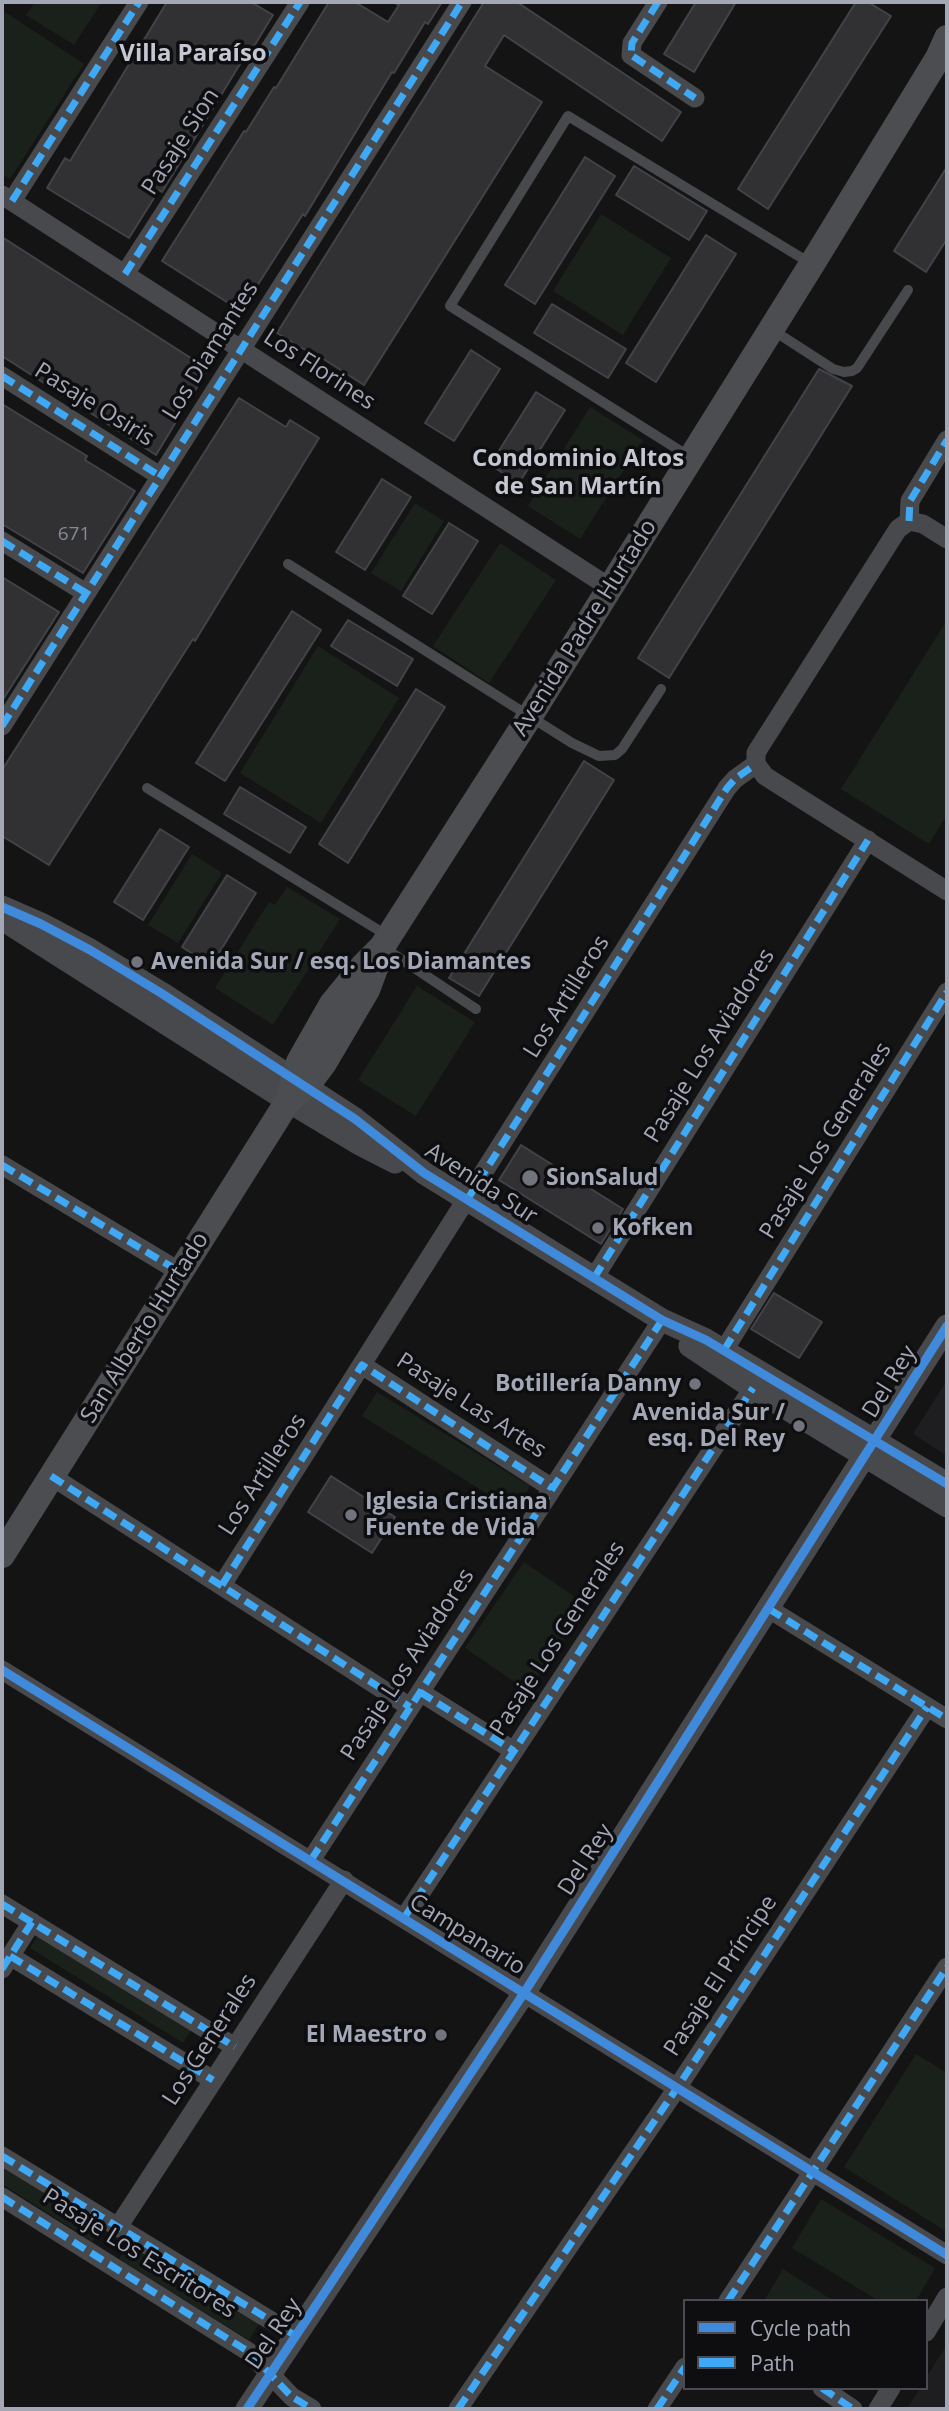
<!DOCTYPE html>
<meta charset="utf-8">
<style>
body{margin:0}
#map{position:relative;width:949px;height:2411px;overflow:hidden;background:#141414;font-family:"Open Sans",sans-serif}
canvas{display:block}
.frame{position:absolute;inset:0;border:4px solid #a3a7b6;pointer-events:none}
.legend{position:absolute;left:683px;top:2299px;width:245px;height:91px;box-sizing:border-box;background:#0e0e10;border:2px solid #4a4b52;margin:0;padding:9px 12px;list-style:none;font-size:21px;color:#a3a7b6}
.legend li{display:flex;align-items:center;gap:14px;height:35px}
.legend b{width:35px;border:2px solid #4a4b52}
</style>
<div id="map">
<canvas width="949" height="2411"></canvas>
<div class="frame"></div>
<ul class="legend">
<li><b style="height:9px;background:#408adc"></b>Cycle path</li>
<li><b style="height:9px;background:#3fa9f5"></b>Path</li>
</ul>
</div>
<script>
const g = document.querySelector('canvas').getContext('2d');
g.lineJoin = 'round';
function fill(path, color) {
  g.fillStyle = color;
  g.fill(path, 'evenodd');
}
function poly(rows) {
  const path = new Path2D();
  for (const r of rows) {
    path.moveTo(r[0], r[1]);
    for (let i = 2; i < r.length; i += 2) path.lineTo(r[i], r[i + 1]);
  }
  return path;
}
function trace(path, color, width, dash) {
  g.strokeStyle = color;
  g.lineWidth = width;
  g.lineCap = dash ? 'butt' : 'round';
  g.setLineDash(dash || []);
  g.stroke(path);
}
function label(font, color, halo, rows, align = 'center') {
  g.font = font + ' "Open Sans",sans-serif';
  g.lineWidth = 7;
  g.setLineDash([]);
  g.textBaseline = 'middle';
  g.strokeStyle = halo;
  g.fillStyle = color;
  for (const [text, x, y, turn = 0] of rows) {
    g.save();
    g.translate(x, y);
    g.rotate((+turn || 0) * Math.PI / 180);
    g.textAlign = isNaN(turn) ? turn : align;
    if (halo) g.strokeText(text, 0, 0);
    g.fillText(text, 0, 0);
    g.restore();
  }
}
fill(poly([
 [947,1380,947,1456,913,1434],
 [947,2344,947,2409,907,2409,920,2388,926,2388,926,2378]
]), '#1e1e20');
fill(poly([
 [35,2,102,2,74,45,26,15],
 [2,10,84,64,10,179,2,174],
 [601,214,671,258,623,335,553,291],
 [590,407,643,440,580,539,528,506],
 [415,503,444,521,401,591,371,573],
 [500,543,556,580,489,683,433,646],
 [947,620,947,815,929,844,841,789],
 [318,646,399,698,321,823,240,773],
 [192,854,222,873,178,943,148,925],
 [287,887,340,919,273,1025,215,988,269,902,275,905],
 [417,986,475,1022,416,1116,358,1080],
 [377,1392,530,1486,515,1511,362,1416],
 [524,1562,587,1605,528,1691,465,1648],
 [40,1932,193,2027,183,2043,30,1948],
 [916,2054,947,2073,947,2232,844,2167],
 [2,2161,103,2225,93,2242,2,2184],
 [821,2199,935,2268,916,2301,879,2301,792,2248],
 [129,2243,259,2324,249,2340,119,2259],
 [783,2269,834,2301,764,2301]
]), '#1a211b');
const building = poly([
 [167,2,251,2,273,15,253,48,251,46,162,192,159,190,129,238,47,188,65,158,70,161,167,2],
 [329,2,355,2,388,22,399,5,393,2,442,2,428,24,425,22,394,73,392,72,305,216,303,214,241,311,162,261,244,131,246,132,274,87,276,88,329,2],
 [484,2,517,2,681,112,662,141,504,35,485,66,542,102,364,385,308,349,307,351,277,333,484,2],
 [696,2,736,2,694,72,664,54,696,2],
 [856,2,868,2,891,16,768,209,738,189,856,2],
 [585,157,615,176,535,304,505,285,585,157],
 [634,166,707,211,689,240,616,195,634,166],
 [947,167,947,239,926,272,894,251,947,167],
 [706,235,736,254,656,382,626,363,706,235],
 [2,237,208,369,156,455,2,356,2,237],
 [552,304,626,349,608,378,534,333,552,304],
 [471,350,500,369,454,441,425,423,471,350],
 [819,369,852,386,669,678,638,658,819,369],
 [536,392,565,410,519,483,490,465,536,392],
 [239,398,286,427,290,420,319,438,195,641,193,639,49,865,2,836,2,770,239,398],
 [2,404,87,456,85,460,135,491,83,573,2,524,2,404],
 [382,479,411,497,365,570,336,552,382,479],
 [449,523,478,541,432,614,403,596,449,523],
 [2,577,59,612,2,701,2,577],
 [292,611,321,630,225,781,196,763,292,611],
 [348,620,413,659,397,686,331,646,348,620],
 [416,689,445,707,348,863,319,844,416,689],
 [584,761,614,780,479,996,449,978,584,761],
 [240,787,306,827,290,853,224,814,240,787],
 [160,829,189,847,143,920,114,902,160,829],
 [227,875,256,893,211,966,182,947,227,875],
 [521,1145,623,1209,601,1244,499,1180,521,1145],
 [774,1293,822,1322,799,1358,751,1329,774,1293],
 [331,1476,395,1517,372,1553,308,1512,331,1476]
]);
fill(building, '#313133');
trace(building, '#424348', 2);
trace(poly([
 [771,329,833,369,844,372,852,371,857,368,908,290],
 [690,457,450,306,568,116,810,263],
 [288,564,572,743,599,756,615,755,622,749,661,689],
 [147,788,388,936],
 [383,947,476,1009]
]), '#47494d', 10);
trace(poly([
 [658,2,632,43,631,55,695,98],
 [2,195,609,587],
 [12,201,139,2],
 [125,274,300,2],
 [2,376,160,476],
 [909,521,910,501,947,440],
 [909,521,923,524,947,539],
 [2,541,86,593],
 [2,726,462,2],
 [756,764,756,753,759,748,898,529,909,521],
 [756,764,765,776,947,891],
 [2,1165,180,1272],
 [594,1278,868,840],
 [724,1350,947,992],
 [362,1365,552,1488],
 [51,1476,410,1707],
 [222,1585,727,788,735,779,756,764],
 [769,1609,947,1719],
 [2,1670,947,2255],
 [420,1692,514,1751],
 [311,1860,662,1320],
 [2,1904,235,2047],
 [404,1918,753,1388],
 [10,1956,213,2080],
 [2,1969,32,1922],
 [2,2156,296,2336],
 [2,2197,249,2352,292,2397,312,2409],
 [118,2227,344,1880],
 [728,2301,947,1967],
 [926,2332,947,2297],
 [822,2388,853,2409],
 [458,2409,677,2088,927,1707],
 [657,2409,685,2367],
 [878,2409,891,2388]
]), '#47494d', 19);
trace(poly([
 [2,907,41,924,90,950,161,993,355,1119,424,1173,662,1320,706,1340,947,1484],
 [2,919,288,1101,358,1143,395,1162],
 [690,1346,753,1388,947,1506],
 [247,2409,524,1993,947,1326]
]), '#47494d', 23);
trace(poly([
 [288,1101,306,1087,324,1063,367,990,380,955],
 [2,1555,288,1101,299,1062,332,1004,363,966,382,947,530,716,812,264,938,58,947,38]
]), '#4b4d51', 26);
trace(poly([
 [658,2,632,43,631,55,695,98],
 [12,201,139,2],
 [125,274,300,2],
 [2,376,160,476],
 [909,521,910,501,947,440],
 [2,541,86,593],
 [2,726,462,2],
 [2,1165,180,1272],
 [467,1200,727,788,735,779,756,764],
 [594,1278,868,840],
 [724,1350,947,992],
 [51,1476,410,1707],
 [222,1585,362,1365,552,1488],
 [769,1609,947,1719],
 [420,1692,514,1751],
 [311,1860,662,1320],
 [2,1904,235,2047],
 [404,1918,753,1388],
 [10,1956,213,2080],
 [2,1969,32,1922],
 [2,2156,296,2336],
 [2,2197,249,2352,292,2397,312,2409],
 [728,2301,947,1967],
 [822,2388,853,2409],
 [458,2409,677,2088,927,1707],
 [657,2409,685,2367]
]), '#3fa9f5', 7, [14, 7]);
trace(poly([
 [2,907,41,924,90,950,161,993,355,1119,424,1173,662,1320,706,1340,947,1484],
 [2,1670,947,2255],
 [247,2409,524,1993,947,1326]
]), '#408adc', 9);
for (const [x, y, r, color] of [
 [137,962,7,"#71747d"],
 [530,1178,9,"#71747d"],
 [598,1228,7,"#71747d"],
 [695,1384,7,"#71747d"],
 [799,1426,7,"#71747d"],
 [351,1515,7,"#71747d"],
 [441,2035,7,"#71747d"]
]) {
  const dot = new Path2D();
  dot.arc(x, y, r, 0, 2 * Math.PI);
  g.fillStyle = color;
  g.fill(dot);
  trace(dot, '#0e0e10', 2.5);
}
label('19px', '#868a95', null, [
 ["671",74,535]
]);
label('23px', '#a3a7b6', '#0e0e10', [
 ["Pasaje Sion",181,142,-57],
 ["Los Diamantes",211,351,-58],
 ["Los Florines",319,370,33],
 ["Pasaje Osiris",94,405,32],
 ["Avenida Padre Hurtado",585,628,-58],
 ["Los Artilleros",567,997,-58],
 ["Pasaje Los Aviadores",710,1046,-58],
 ["Pasaje Los Generales",826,1141,-58],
 ["Avenida Sur",481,1184,33],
 ["San Alberto Hurtado",145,1328,-58],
 ["Del Rey",890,1382,-58],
 ["Pasaje Las Artes",471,1406,33],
 ["Los Artilleros",263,1475,-57],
 ["Pasaje Los Generales",558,1639,-57],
 ["Pasaje Los Aviadores",408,1665,-57],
 ["Del Rey",586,1860,-57],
 ["Campanario",467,1935,32],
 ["Pasaje El Príncipe",721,1976,-57],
 ["Los Generales",210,2040,-57],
 ["Pasaje Los Escritores",139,2254,32],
 ["Del Rey",274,2334,-56]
]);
label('bold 23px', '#a3a7b6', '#0e0e10', [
 ["Avenida Sur / esq. Los Diamantes",151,962],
 ["SionSalud",546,1178],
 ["Kofken",612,1228],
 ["Botillería Danny",681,1384,"right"],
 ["Avenida Sur /",785,1413,"right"],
 ["esq. Del Rey",785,1439,"right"],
 ["Iglesia Cristiana",365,1502],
 ["Fuente de Vida",365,1528],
 ["El Maestro",427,2035,"right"]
], 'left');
label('bold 24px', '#c5c7d2', '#0e0e10', [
 ["Villa Paraíso",193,54],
 ["Condominio Altos",578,459],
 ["de San Martín",578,487]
]);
</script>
